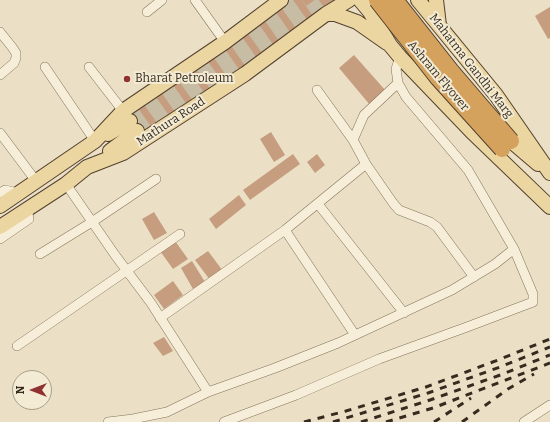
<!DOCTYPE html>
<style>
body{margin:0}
#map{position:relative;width:550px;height:422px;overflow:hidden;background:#ebe0c5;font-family:Bitter,serif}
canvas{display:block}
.north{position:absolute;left:12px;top:370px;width:40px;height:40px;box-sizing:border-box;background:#f3ebd4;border:1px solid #a79e8c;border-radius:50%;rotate:270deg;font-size:11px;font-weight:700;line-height:16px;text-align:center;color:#362b1f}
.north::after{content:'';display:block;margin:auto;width:14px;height:18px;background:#8f3231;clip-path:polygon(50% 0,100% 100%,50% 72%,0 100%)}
</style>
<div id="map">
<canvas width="550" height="422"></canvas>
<div class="north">N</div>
</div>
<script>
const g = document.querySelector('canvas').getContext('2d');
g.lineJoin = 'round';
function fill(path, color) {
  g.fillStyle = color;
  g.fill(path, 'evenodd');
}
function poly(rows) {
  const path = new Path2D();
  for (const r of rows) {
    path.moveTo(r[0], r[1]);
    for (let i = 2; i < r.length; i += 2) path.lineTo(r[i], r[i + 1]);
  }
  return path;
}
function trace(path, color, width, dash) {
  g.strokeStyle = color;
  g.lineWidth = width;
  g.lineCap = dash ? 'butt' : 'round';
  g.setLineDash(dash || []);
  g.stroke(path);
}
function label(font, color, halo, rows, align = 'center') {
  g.font = font + ' Bitter,serif';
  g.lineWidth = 4;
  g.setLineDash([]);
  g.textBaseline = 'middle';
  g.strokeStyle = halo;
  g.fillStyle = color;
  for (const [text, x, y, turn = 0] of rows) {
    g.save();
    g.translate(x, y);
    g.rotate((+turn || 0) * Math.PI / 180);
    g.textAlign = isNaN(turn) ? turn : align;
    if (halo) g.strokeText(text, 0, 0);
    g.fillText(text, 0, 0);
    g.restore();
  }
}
fill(poly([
 [293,0,335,0,241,70,140,136,126,116,230,46],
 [550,7,550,38,548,39,535,16],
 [354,55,386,91,370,105,339,68],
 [271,132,285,155,274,162,260,139],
 [293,154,300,164,250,200,243,190],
 [317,154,325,165,315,173,307,162],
 [239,195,246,205,216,229,209,219],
 [154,212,167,233,154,240,142,219],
 [175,241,188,259,173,269,160,251],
 [208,251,223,271,210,280,195,260],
 [192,261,205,282,193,289,181,268],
 [173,281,183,295,164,309,154,295],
 [164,337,173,351,163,356,153,343]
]), '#c69d7e');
trace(poly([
 [130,121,302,0],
 [137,131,327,0]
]), '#c7bca4', 14, [14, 7]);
const street = poly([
 [195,0,225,42],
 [147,12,162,0],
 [0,32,12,47,16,53,16,58,14,63,0,75],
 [45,67,95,141],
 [89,67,123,111],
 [317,90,353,140,366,164,393,203,399,210,430,222,437,227,474,277],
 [0,133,36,181],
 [353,140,364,115,398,83],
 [66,184,115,255,151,303,208,392],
 [0,193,5,190,18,193],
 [318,204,404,313],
 [285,230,355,335],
 [0,239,29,219,27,209],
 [40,254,92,222,156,179],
 [160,318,285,230,366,164],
 [17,346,180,234],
 [108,422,133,419,167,412,208,392,275,368,338,343,452,290,495,264,514,249],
 [224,422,296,395,379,359,467,327,533,302,533,294,514,249,468,170,406,97,398,83,396,69,400,57],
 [524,422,550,405]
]);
const primary = poly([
 [360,0,370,12,390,45,400,57,472,132,550,207],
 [418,0,496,95,550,173],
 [436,0,439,25],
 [326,14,335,14,357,22,387,43],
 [108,134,130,121],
 [511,141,538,164],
 [110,151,137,131],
 [0,206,95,141,123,111,225,42,281,0],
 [0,227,66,184,87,167,123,153,245,74,326,14,349,0]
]);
trace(street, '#85735d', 10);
trace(primary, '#534130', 16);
trace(street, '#f6eed8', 9);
trace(primary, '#ebd5a0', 14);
trace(poly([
 [304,422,346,411,426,387,498,360,550,339],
 [333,422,428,393,500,367,550,347],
 [361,422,430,400,503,374,550,355],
 [386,422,433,408,550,363],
 [434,422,471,398],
 [462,422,508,389,534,374]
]), '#362b1f', 3, [7, 7]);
const highwayBridge = poly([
 [377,0,438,78,502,149],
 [395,0,451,71,511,141]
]);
trace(highwayBridge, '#534130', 18, []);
trace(highwayBridge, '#d4a25c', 16);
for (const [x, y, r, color] of [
 [127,79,4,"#8f3231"]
]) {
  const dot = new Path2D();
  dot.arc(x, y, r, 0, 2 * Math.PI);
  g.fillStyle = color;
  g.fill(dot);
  trace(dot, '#f3ebd4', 1.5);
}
label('12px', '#362b1f', '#f3ebd4', [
 ["Mahatma Gandhi Marg",471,66,52],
 ["Ashram Flyover",438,76,50],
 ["Mathura Road",171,122,-33]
]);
label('12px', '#362b1f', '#f3ebd4', [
 ["Bharat Petroleum",135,79]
], 'left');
</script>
